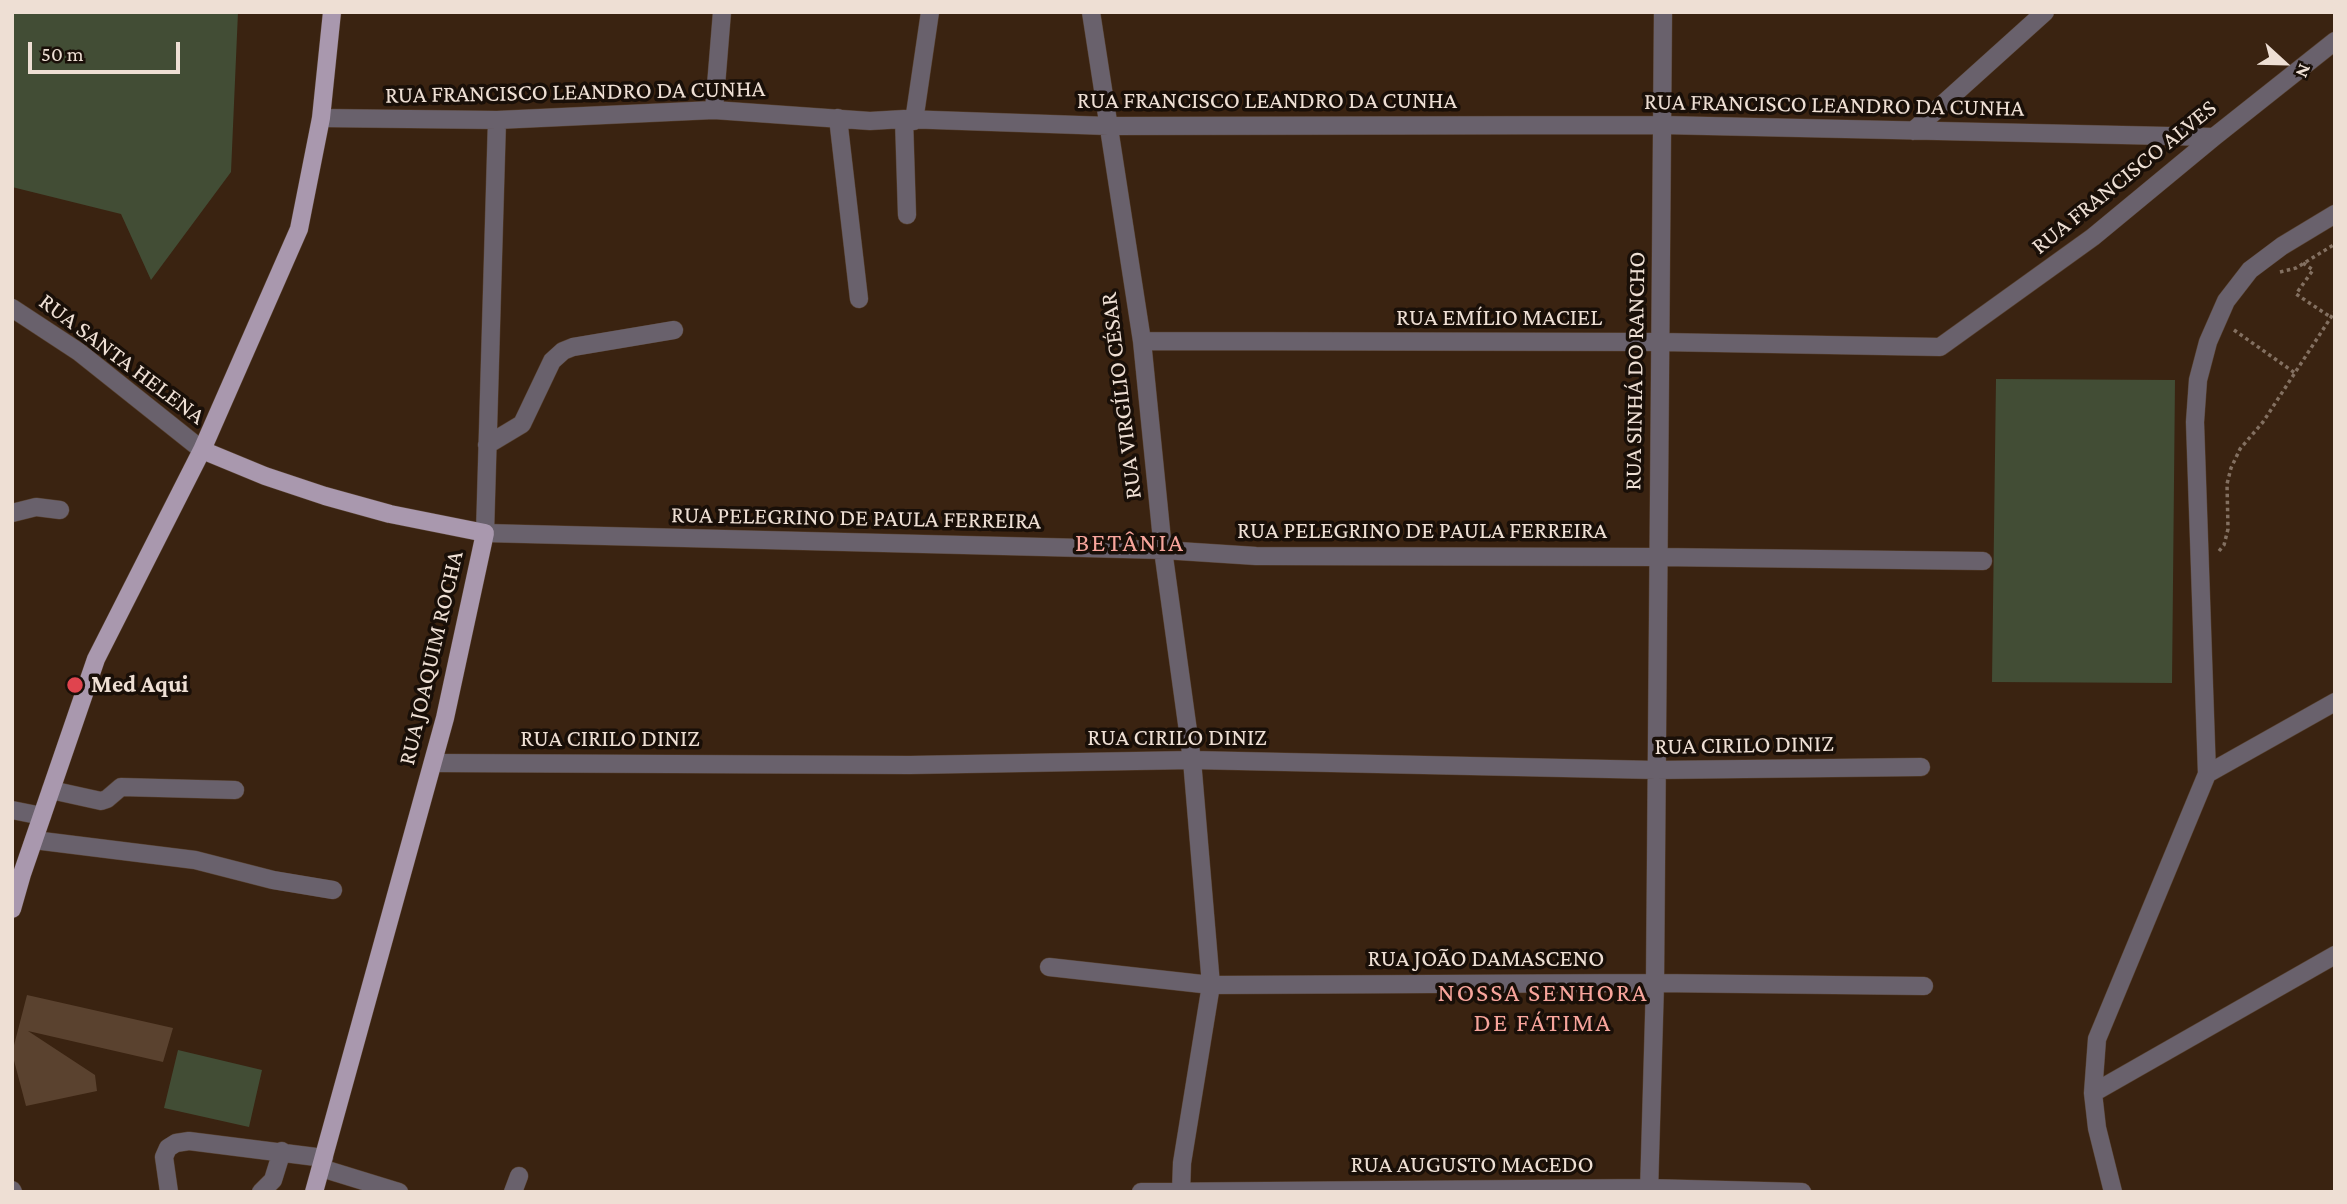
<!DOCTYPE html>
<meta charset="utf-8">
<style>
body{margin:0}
#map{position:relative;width:2347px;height:1204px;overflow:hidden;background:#3a2311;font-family:"Crimson Pro",serif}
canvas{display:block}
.frame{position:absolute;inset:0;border:14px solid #eedfd4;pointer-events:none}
.north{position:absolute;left:2249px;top:28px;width:70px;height:70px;-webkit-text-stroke:5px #190f08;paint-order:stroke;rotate:112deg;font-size:19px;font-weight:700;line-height:28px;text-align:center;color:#eedfd4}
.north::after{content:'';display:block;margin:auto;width:24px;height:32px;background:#eedfd4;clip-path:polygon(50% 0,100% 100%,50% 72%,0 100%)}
.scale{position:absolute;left:28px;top:42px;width:152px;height:32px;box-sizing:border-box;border:4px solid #eedfd4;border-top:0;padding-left:9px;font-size:21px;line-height:24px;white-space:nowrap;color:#eedfd4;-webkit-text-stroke:5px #190f08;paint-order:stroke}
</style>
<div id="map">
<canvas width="2347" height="1204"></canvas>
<div class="frame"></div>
<div class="north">N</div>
<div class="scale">50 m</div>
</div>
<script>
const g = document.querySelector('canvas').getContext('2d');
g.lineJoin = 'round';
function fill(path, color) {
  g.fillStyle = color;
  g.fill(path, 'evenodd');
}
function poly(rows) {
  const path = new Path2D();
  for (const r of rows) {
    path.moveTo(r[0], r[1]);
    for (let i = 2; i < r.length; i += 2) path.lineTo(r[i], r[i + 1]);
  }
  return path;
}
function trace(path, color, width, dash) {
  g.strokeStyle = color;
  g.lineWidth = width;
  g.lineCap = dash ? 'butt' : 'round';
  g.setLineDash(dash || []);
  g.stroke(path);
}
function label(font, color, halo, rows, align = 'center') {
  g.font = font + ' "Crimson Pro",serif';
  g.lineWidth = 7;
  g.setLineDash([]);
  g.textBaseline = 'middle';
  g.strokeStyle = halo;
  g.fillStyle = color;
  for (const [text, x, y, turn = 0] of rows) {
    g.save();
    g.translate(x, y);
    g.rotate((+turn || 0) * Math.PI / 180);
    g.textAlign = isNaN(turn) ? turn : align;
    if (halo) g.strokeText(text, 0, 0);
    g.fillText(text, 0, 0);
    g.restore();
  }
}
fill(poly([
 [12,12,238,12,231,172,151,280,121,214,12,187],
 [1996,379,2175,380,2172,683,1992,682],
 [178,1050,262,1070,249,1127,164,1108]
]), '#424d35');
fill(poly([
 [27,995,173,1028,163,1062,28,1031,95,1075,97,1091,26,1106,12,1053]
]), '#5a422f');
const minor = poly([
 [1091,12,1142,341,1163,550,1192,760,1211,985,1182,1163,1181,1192],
 [714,110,722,12],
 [321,118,497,120,714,110,870,121,904,119,1108,126,1662,125,2214,137],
 [838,118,859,299],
 [904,119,907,215],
 [497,120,485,533,1163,550,1256,556,1658,557,1983,561],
 [914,121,930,12],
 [1913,131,2045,12],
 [12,308,79,352,202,450],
 [1142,341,1660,342,1940,347,2093,237,2214,137,2335,41],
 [487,445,522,424,552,361,563,351,573,347,674,330],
 [12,513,36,507,60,510],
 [433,763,910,765,1192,760,1656,770,1921,767],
 [2207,774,2335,702],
 [51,790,101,801,107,799,121,787,235,790],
 [12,810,42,816],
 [34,840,195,860,273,880,333,890],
 [1049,967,1211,985,1655,983,1924,986],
 [2093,1093,2335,955],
 [321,1168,399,1192],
 [12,1190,13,1192],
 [169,1192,164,1157,168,1148,176,1143,189,1141,324,1158],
 [261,1192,273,1180,282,1151],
 [513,1192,519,1176],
 [1141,1192,1649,1188,1802,1192],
 [1649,1192,1655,983,1663,12],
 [2113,1192,2097,1128,2093,1093,2097,1039,2207,774,2195,422,2198,380,2208,342,2226,301,2250,270,2282,246,2335,214]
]);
const major = poly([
 [202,450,265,476,325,496,390,514,485,533,445,718,314,1192],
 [12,909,22,874,96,659,202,450,299,229,321,118,332,12]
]);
trace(minor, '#574130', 19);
trace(major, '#574130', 19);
trace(poly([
 [2303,263,2313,270,2296,294,2332,318],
 [2280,272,2296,268,2335,244],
 [2234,330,2295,373],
 [2219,551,2224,545,2228,529,2227,484,2231,468,2240,449,2263,422,2335,311]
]), '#837061', 3.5, [3.5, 3.5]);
trace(minor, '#69616c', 18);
trace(major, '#a998ae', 18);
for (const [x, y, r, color] of [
 [75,685,9,"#e0444e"]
]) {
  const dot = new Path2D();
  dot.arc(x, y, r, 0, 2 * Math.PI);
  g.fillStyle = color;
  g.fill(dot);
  trace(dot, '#190f08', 2.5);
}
label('24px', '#eedfd4', '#190f08', [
 ["RUA FRANCISCO LEANDRO DA CUNHA",575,92,-1],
 ["RUA FRANCISCO LEANDRO DA CUNHA",1267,101],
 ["RUA FRANCISCO LEANDRO DA CUNHA",1834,105,1],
 ["RUA FRANCISCO ALVES",2124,177,-39],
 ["RUA EMÍLIO MACIEL",1499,318],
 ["RUA SANTA HELENA",122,359,37],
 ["RUA SINHÁ DO RANCHO",1635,371,-89],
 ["RUA VIRGÍLIO CÉSAR",1121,396,-97],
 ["RUA PELEGRINO DE PAULA FERREIRA",856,518,1],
 ["RUA PELEGRINO DE PAULA FERREIRA",1422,531],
 ["RUA JOAQUIM ROCHA",431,658,-77],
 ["RUA CIRILO DINIZ",1177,738],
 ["RUA CIRILO DINIZ",610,739],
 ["RUA CIRILO DINIZ",1744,745,-1],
 ["RUA JOÃO DAMASCENO",1486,959],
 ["RUA AUGUSTO MACEDO",1472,1165]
]);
label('bold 24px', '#eedfd4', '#190f08', [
 ["Med Aqui",91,685]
], 'left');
g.letterSpacing = '2px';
label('26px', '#f8a59c', '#190f08', [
 ["BETÂNIA",1130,543],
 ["NOSSA SENHORA",1543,993],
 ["DE FÁTIMA",1543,1023]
]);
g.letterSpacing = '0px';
</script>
